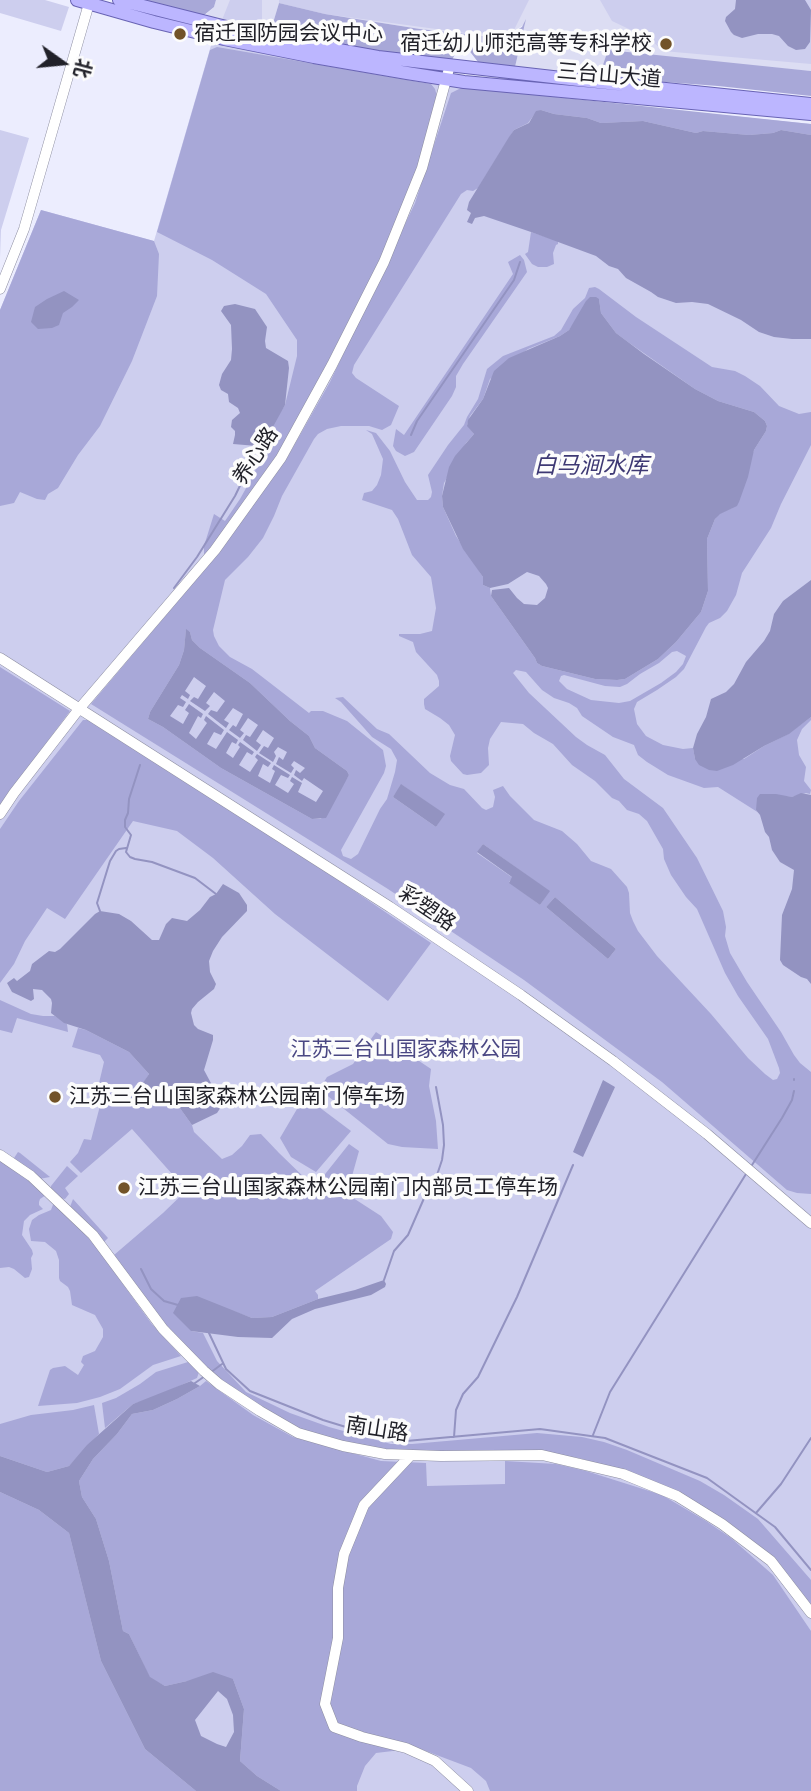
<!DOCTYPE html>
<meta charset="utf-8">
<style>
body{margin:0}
#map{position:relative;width:811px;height:1791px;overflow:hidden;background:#ecedfe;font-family:"Noto Sans","Noto Sans SC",sans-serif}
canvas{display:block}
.north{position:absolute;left:28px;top:28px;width:70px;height:70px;-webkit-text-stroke:5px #fcfcfc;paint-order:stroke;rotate:105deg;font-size:19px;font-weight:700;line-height:28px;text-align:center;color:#212129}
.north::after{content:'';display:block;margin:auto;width:24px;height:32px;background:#212129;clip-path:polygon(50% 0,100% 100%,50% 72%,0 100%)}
</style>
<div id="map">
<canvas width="811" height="1791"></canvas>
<div class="north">北</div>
</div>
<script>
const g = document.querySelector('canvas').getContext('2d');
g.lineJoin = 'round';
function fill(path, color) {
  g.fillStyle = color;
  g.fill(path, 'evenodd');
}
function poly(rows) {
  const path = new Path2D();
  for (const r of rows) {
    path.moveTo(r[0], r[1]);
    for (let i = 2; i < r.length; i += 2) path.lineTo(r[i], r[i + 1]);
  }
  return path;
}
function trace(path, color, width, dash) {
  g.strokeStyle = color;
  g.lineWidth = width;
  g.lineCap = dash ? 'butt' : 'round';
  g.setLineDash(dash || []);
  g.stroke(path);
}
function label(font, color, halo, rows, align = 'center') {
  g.font = font + ' "Noto Sans","Noto Sans SC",sans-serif';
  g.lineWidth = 7;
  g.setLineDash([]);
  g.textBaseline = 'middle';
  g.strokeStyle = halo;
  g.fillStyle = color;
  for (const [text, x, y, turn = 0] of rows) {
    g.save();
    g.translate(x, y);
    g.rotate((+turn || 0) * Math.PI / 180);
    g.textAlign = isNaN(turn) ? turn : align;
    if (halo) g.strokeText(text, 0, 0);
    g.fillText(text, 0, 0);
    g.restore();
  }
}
fill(poly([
 [216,0,811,0,811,71,755,66,599,77,515,67,525,24,503,38,420,29,325,14,279,3,273,23,278,35,202,18,214,7]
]), '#dcddf3');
fill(poly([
 [0,0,45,0,69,7,61,31,0,13],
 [230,0,262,0,262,23,260,29,255,32,222,20],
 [279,0,529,0,513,32,503,38,325,14,279,3],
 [600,0,811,0,811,64,663,51,650,39,612,21],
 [212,42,478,90,811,124,811,1791,0,1791,0,310,41,210,154,241],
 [0,130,29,138,1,230,0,258]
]), '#cdceee');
fill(poly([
 [146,0,216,0,214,7,203,16],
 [279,3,325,14,420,29,503,38,522,27,526,19,515,67,478,62,468,49,458,48,452,60,442,61,278,35,273,23],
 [217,47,431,84,435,89,438,100,418,168,381,260,331,361,279,456,204,557,204,546,214,514,225,521,240,499,255,472,257,461,257,446,261,442,285,405,297,356,297,340,266,294,212,260,157,232,210,50],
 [608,50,811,71,811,96,718,86,599,77],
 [463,87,811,124,811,135,781,130,773,133,749,135,703,131,696,133,643,121,601,123,587,118,554,114,541,110,534,115,528,123,514,130,478,188,473,191,467,190,461,194,354,365,352,373,356,378,399,406,391,425,382,430,369,426,341,426,327,429,318,434,314,439,282,496,274,516,263,538,248,557,225,580,213,630,214,636,219,646,230,657,252,669,309,713,311,711,323,711,347,721,383,750,386,766,384,773,341,850,343,856,351,859,358,854,380,809,387,799,395,772,397,760,391,749,372,737,341,702,335,698,343,697,377,729,389,734,430,773,450,785,464,789,482,808,486,810,493,807,495,797,493,790,503,786,510,796,534,820,562,831,577,844,591,861,611,869,627,887,629,893,630,913,633,921,638,931,657,956,711,1014,748,1058,765,1074,773,1080,777,1079,780,1073,779,1068,768,1039,738,996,725,973,697,909,686,897,671,875,664,859,663,849,647,821,639,814,627,810,619,801,612,798,595,781,572,765,553,744,534,733,523,724,501,722,490,739,488,748,489,765,481,773,467,775,463,774,451,761,450,756,455,735,449,725,440,718,425,709,424,704,424,699,439,686,439,681,437,675,416,652,413,642,399,636,399,634,420,634,432,631,436,608,431,577,412,555,398,519,392,510,362,500,364,493,372,491,377,485,381,475,383,459,372,434,366,430,376,433,390,451,405,482,417,500,428,500,431,497,432,492,428,475,448,445,464,425,467,417,478,399,487,369,503,356,554,336,561,330,573,309,585,298,589,288,595,287,599,289,636,317,712,367,735,371,745,376,760,386,779,406,799,414,811,412,811,445,781,504,771,528,742,573,736,595,727,611,720,618,709,623,706,627,684,669,676,677,657,690,637,702,634,709,637,724,646,736,663,745,683,749,693,748,695,759,744,759,764,746,788,734,811,717,811,720,802,729,797,740,799,755,806,767,804,781,811,790,810,794,806,793,792,797,780,796,756,810,759,813,718,787,704,788,668,775,647,762,638,755,634,745,613,737,582,716,577,708,569,703,554,698,542,690,526,672,516,670,513,673,529,693,576,737,587,745,605,755,624,779,663,808,697,858,723,911,726,927,725,936,730,953,747,982,781,1032,794,1055,800,1063,811,1072,811,1194,797,1193,787,1190,662,1082,524,980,388,889,91,704,221,550,287,458,330,382,415,203,451,93],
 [599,299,601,313,616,333,628,342,695,389,718,401,754,412,765,421,767,426,766,431,754,450,732,508,720,513,715,519,707,539,708,591,701,612,676,642,658,659,625,679,617,680,595,679,542,666,537,663,535,658,491,596,490,588,483,585,483,577,456,536,443,507,442,496,444,483,466,443,474,434,467,425,470,416,483,399,490,379,528,349,560,336,569,330,574,323],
 [186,630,190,632,192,640,200,648,250,683,290,721,309,736,315,748,347,771,349,775,321,819,312,819,221,768,163,727,148,719,150,712,179,665,184,650],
 [677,651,686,656,683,664,676,672,661,683,630,701,619,703,591,700,567,689,559,681,561,676,564,675,605,686,620,687,627,684,640,674,659,663,672,652],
 [402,785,444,814,436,827,393,797],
 [483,844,549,891,540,905,509,882,513,878,477,853],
 [555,897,616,949,608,959,546,907],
 [41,210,154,241,159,254,157,296,132,361,100,426,78,455,58,488,48,494,45,500,37,499,20,492,14,503,0,506,0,310],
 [531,232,558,241,558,244,556,245,553,253,554,264,547,267,538,267,532,264,525,254,528,252],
 [520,255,524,260,527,272,463,364,456,376,456,387,452,396,414,452,405,456,396,451,393,446,396,429,404,435,513,274,508,262],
 [0,667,70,711,0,805],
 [83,720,92,720,319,867,431,943,388,1001,275,914,213,858,177,831,133,821,65,919,47,908,25,941,14,964,0,983,0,829,19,801],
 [0,1000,31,1014,43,1016,55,1016,67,1024,68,1032,17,1018,12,1033,0,1030],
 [78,1028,86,1030,129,1052,149,1074,139,1090,142,1094,163,1093,172,1097,192,1125,194,1132,222,1159,232,1155,242,1146,250,1135,261,1134,279,1153,310,1183,318,1183,349,1144,359,1151,347,1194,381,1216,393,1232,391,1239,315,1291,318,1295,318,1299,272,1317,252,1318,233,1311,191,1331,203,1333,217,1361,246,1392,290,1413,329,1427,391,1444,412,1444,537,1433,582,1437,604,1442,627,1450,700,1481,724,1495,758,1519,811,1580,811,1608,763,1550,727,1521,682,1494,617,1469,579,1458,544,1454,386,1451,342,1442,301,1429,277,1418,232,1388,199,1361,161,1322,114,1255,163,1213,191,1186,187,1182,181,1184,132,1129,81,1173,70,1162,78,1153,84,1139,91,1140,101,1102,95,1100,104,1062,100,1055,72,1047],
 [376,1032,431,1069,429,1086,436,1121,438,1149,402,1147,388,1144,324,1093,322,1085,327,1077,353,1064],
 [308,1106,319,1107,351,1131,316,1172,291,1157,280,1138,297,1109],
 [18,1152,20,1153,50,1177,39,1179,15,1162,14,1158],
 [0,1157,24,1175,46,1195,40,1199,39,1202,39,1205,43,1209,30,1215,24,1221,22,1235,32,1250,33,1254,31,1258,32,1269,29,1277,25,1278,14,1269,9,1267,0,1268],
 [67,1166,78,1176,65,1188,69,1194,65,1199,60,1198,51,1189,51,1186],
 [73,1199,108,1238,104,1242,102,1241,70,1207],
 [54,1202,94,1244,151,1323,181,1356,153,1365,120,1389,100,1397,77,1403,38,1406,50,1370,53,1368,65,1366,78,1375,84,1365,81,1362,83,1356,95,1351,103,1337,103,1329,95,1315,72,1305,70,1291,68,1287,60,1281,59,1278,59,1260,56,1251,45,1242,31,1241,29,1229,32,1220,39,1215,51,1210],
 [188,1362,199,1372,197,1378,155,1397,133,1404,105,1428,102,1403,116,1398,140,1384,156,1372],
 [206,1381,253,1415,293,1437,381,1461,426,1463,427,1486,505,1484,505,1461,556,1464,586,1471,662,1495,706,1521,731,1538,773,1575,811,1631,811,1791,490,1791,486,1781,471,1768,418,1748,376,1753,365,1766,357,1786,357,1791,281,1791,257,1776,240,1761,244,1709,233,1679,187,1681,165,1686,150,1678,129,1634,123,1631,109,1561,96,1519,82,1497,79,1481,93,1459,117,1434,132,1414,153,1410,177,1399,200,1386],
 [94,1405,99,1434,69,1466,47,1472,0,1456,0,1424,31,1415,73,1410],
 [0,1492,39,1510,69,1533,101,1661,145,1749,196,1791,0,1791]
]), '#a8a8d8');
fill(poly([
 [736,0,805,0,811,10,810,42,805,49,796,50,788,46,779,36,772,34,758,34,742,38,734,35,731,32,725,21,726,17,735,9],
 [541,110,554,114,587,118,601,123,643,121,696,133,703,131,749,135,773,133,781,130,811,135,811,339,792,339,774,337,759,332,741,320,708,304,692,302,676,303,658,297,651,292,626,278,618,269,609,266,596,256,531,232,484,216,475,218,472,224,467,222,471,213,467,210,469,202,509,137,514,130,529,123,536,111],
 [64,291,79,300,72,307,63,313,59,325,52,328,38,329,31,322,35,307,47,299],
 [590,297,596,297,599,299,601,313,616,333,644,354,695,389,718,401,754,412,765,421,767,426,766,431,754,450,748,477,739,502,737,506,720,514,715,519,707,539,708,591,701,612,676,642,658,659,625,679,617,680,595,679,542,666,537,663,535,658,491,596,492,590,509,588,517,598,524,604,537,605,545,598,548,588,546,584,539,576,527,572,508,584,490,588,483,585,483,577,463,549,443,507,442,496,449,467,455,456,474,434,467,426,468,420,483,399,494,371,509,358,560,336,569,330,586,301],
 [235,304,255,309,267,327,265,341,266,348,288,361,289,368,285,405,269,434,257,446,233,444,235,435,235,431,231,427,232,420,240,413,238,408,229,402,228,394,221,390,219,385,222,374,231,360,232,349,231,325,221,311,224,306],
 [811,580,811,717,789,734,764,746,733,765,717,771,709,770,699,765,695,759,693,748,697,734,706,717,711,699,726,692,734,684,746,662,764,641,770,631,774,614,783,601],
 [186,629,190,632,192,640,200,648,250,683,290,721,309,736,315,748,347,771,349,775,326,818,312,819,221,768,163,727,148,719,150,712,179,665,184,650],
 [194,677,206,686,198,699,194,697,190,701,205,711,210,706,206,703,214,692,225,701,217,712,211,710,208,714,226,728,229,723,224,720,233,708,243,714,236,727,233,725,229,730,240,738,244,733,240,730,248,718,258,725,250,737,246,735,243,740,257,751,261,745,256,741,263,730,274,738,268,748,264,746,259,753,273,762,276,756,274,752,278,747,287,752,283,760,279,757,276,764,291,773,294,768,291,765,294,761,305,768,300,773,296,770,294,775,302,781,304,778,323,791,316,802,298,792,302,783,292,777,290,781,294,784,288,793,275,785,281,775,288,778,290,775,274,765,272,769,275,771,270,783,258,776,263,764,268,767,271,763,257,754,255,757,258,760,250,772,239,765,247,752,252,755,254,752,240,742,238,745,240,747,233,758,226,753,232,742,236,744,238,740,227,732,216,749,207,744,214,732,221,735,224,730,206,716,204,720,207,723,196,739,189,733,198,716,201,718,203,714,189,704,185,710,189,713,183,724,170,716,178,705,183,707,186,702,180,698,182,695,188,699,190,695,185,691],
 [401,784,445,814,436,827,393,797],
 [801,793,811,795,811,984,807,979,801,977,783,965,780,960,782,915,792,889,794,870,780,862,772,850,769,837,765,832,760,815,756,810,757,798,760,794,776,794,792,797],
 [483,844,550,891,540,905,509,883,512,877,477,852],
 [223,884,239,893,247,905,247,911,222,937,213,951,209,961,210,972,216,984,214,989,198,1002,192,1009,191,1013,194,1025,198,1029,213,1035,213,1040,204,1070,221,1102,221,1107,217,1113,192,1125,172,1097,166,1093,163,1093,157,1098,146,1097,142,1094,138,1090,149,1074,129,1052,86,1030,64,1023,51,1013,52,1003,51,999,42,990,33,989,34,999,31,1001,12,992,7,983,14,978,17,981,30,971,32,964,49,951,55,952,60,949,95,914,100,911,119,914,131,921,152,940,159,940,166,924,172,918,187,921,200,910,210,897,216,894],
 [555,897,616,949,608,959,546,907],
 [603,1080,615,1087,583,1157,573,1152],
 [384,1280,386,1284,385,1287,371,1295,315,1309,292,1319,272,1338,238,1337,191,1331,173,1313,181,1298,197,1296,252,1318,272,1317,318,1299,355,1290],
 [191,1381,200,1386,177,1399,153,1410,132,1414,117,1434,93,1459,79,1481,82,1497,96,1519,109,1561,123,1631,129,1634,150,1677,165,1686,187,1681,213,1672,233,1679,244,1709,240,1761,257,1776,281,1791,196,1791,145,1749,101,1661,69,1533,39,1510,0,1492,0,1456,47,1472,69,1466,87,1445,133,1404],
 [218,1691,227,1699,233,1715,234,1732,226,1747,217,1744,201,1736,195,1720]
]), '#9393c1');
trace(poly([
 [411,435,417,421,514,280,520,262],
 [174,588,197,557,235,496,251,463,257,446],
 [140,765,129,799,128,813,125,820,125,827,131,835,126,852,130,857,135,859,152,862,195,878,216,894],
 [100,911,97,903,110,861,116,851,119,849,126,848],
 [794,1079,794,1080],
 [752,1165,782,1118,792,1100,794,1091],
 [141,1269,151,1289,164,1301,178,1305],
 [384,1280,394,1251,408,1235,425,1196,437,1175,442,1160,444,1145,443,1125,436,1087],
 [209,1333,226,1369,250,1391,323,1420,395,1442,540,1429,605,1438,707,1478,775,1527,811,1570],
 [210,1373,222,1364],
 [195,1383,205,1376],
 [593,1435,610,1392,746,1174],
 [454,1437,456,1410,463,1394,478,1377,517,1297,573,1165],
 [756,1513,781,1484,811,1438]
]), '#9393c1', 2);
const minor = poly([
 [0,289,24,229,90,0],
 [0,658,390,907,521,995,613,1061,707,1134,811,1223],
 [0,814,14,793,79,709,215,550,281,458,332,365,384,262,422,168,450,65],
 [0,1155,31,1176,93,1235,163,1329,204,1371,219,1384,260,1411,298,1433,343,1446,385,1454,441,1456,542,1455,623,1474,677,1496,722,1524,771,1561,811,1613],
 [411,1455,364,1505,344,1554,338,1588,338,1638,325,1704,334,1727,362,1737,406,1748,435,1761,468,1791]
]);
const major = poly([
 [77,0,154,22,224,39,314,57,407,73,464,82,811,114],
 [119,0,266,37,378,57,579,80,811,104]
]);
trace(minor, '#8d8ea1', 11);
trace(major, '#6863b4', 14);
trace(minor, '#fff', 10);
trace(major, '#bcb6ff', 12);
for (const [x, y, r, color] of [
 [180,34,7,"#725328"],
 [666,44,7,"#725328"],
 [55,1097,7,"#725328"],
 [124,1188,7,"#725328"]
]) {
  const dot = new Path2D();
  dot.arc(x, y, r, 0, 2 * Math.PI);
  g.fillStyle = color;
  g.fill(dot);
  trace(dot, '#fcfcfc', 2.5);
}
label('21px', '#212129', '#fcfcfc', [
 ["宿迁国防园会议中心",194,34],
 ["宿迁幼儿师范高等专科学校",652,44,"right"],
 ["江苏三台山国家森林公园南门停车场",69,1097],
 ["江苏三台山国家森林公园南门内部员工停车场",138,1188]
], 'left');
label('21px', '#212129', '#fcfcfc', [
 ["三台山大道",609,76,5],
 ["养心路",256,456,-57],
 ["彩塑路",427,909,34],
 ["南山路",377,1430,9]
]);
label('21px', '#4a4783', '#fcfcfc', [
 ["江苏三台山国家森林公园",406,1050]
]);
label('italic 23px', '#3e3974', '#fcfcfc', [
 ["白马涧水库",591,466]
]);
</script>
